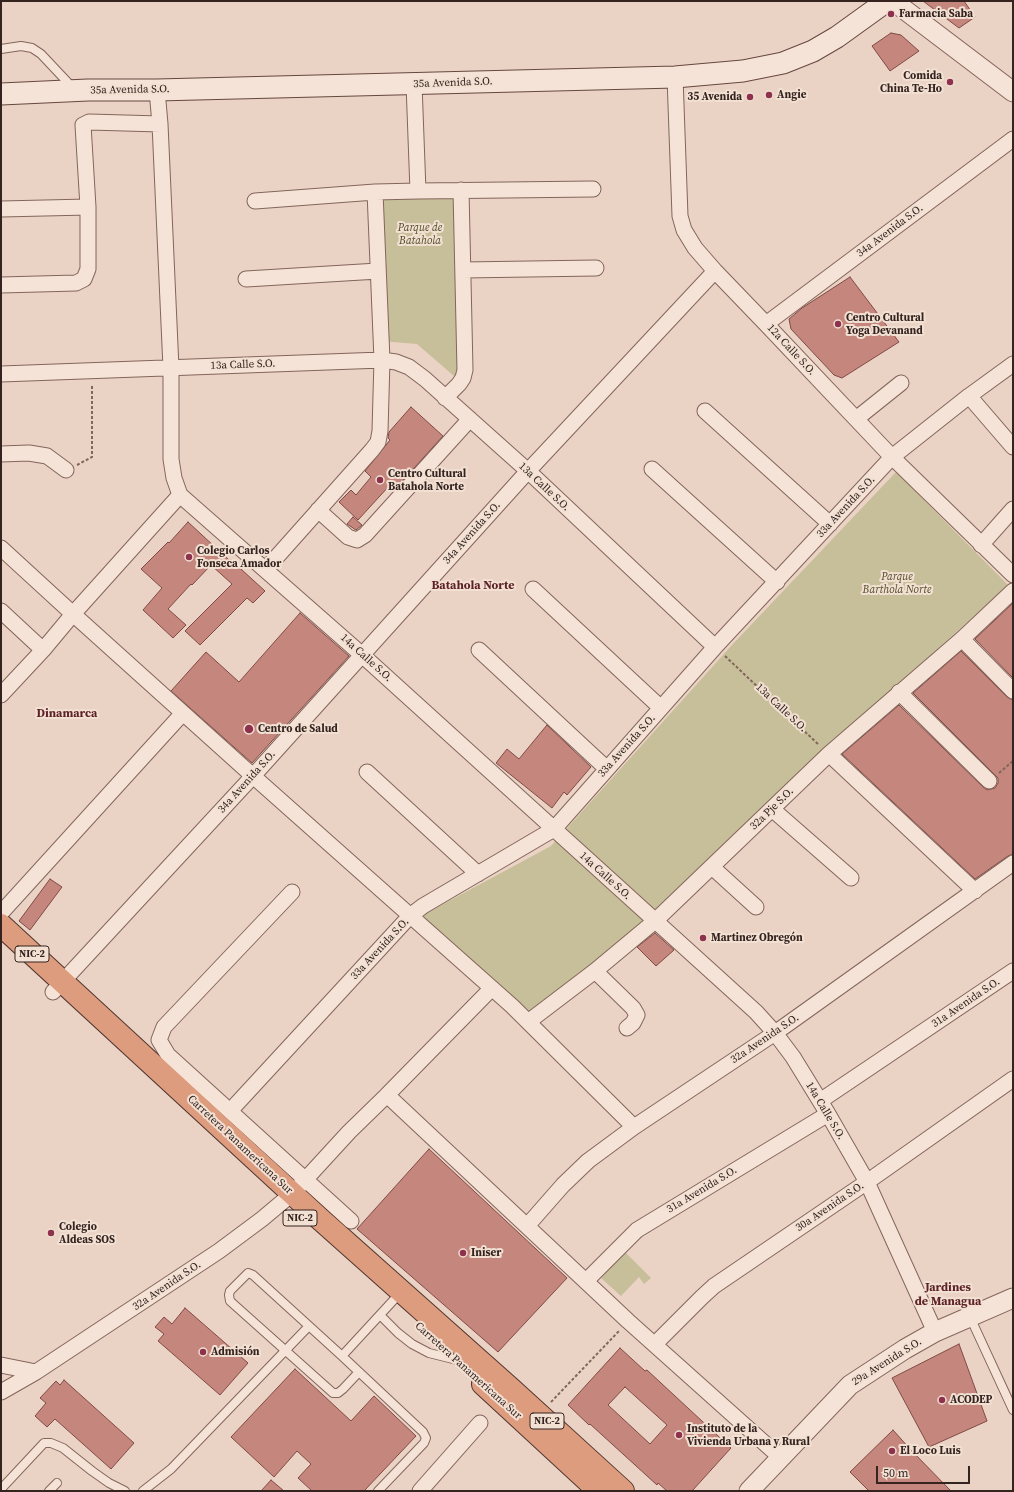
<!DOCTYPE html>
<meta charset="utf-8">
<style>
body{margin:0}
#map{position:relative;width:1014px;height:1492px;overflow:hidden;background:#ead3c4;font-family:"Source Serif 4",serif}
canvas{display:block}
.frame{position:absolute;inset:0;border:2px solid #34231f;pointer-events:none}
.scale{position:absolute;left:876px;top:1466px;width:94px;height:18px;box-sizing:border-box;border:2px solid #34231f;border-top:0;padding-left:5px;font-size:12px;line-height:14px;white-space:nowrap;color:#34231f;-webkit-text-stroke:3px #f2e0d3;paint-order:stroke}
</style>
<div id="map">
<canvas width="1014" height="1492"></canvas>
<div class="frame"></div>
<div class="scale">50 m</div>
</div>
<script>
const g = document.querySelector('canvas').getContext('2d');
g.lineJoin = 'round';
function fill(path, color) {
  g.fillStyle = color;
  g.fill(path, 'evenodd');
}
function poly(rows) {
  const path = new Path2D();
  for (const r of rows) {
    path.moveTo(r[0], r[1]);
    for (let i = 2; i < r.length; i += 2) path.lineTo(r[i], r[i + 1]);
  }
  return path;
}
function trace(path, color, width, dash) {
  g.strokeStyle = color;
  g.lineWidth = width;
  g.lineCap = dash ? 'butt' : 'round';
  g.setLineDash(dash || []);
  g.stroke(path);
}
function label(font, color, halo, rows, align = 'center') {
  g.font = font + ' "Source Serif 4",serif';
  g.lineWidth = 4;
  g.setLineDash([]);
  g.textBaseline = 'middle';
  g.strokeStyle = halo;
  g.fillStyle = color;
  for (const [text, x, y, turn = 0] of rows) {
    g.save();
    g.translate(x, y);
    g.rotate((+turn || 0) * Math.PI / 180);
    g.textAlign = isNaN(turn) ? turn : align;
    if (halo) g.strokeText(text, 0, 0);
    g.fillText(text, 0, 0);
    g.restore();
  }
}
fill(poly([
 [461,190,465,370,454,376,417,344,381,341,375,192],
 [896,472,1008,585,907,677,830,742,630,936,531,1013,431,927,423,915,551,846,732,645],
 [625,1252,651,1278,644,1284,639,1277,621,1296,601,1278]
]), '#c7bf99');
const building = poly([
 [923,1,964,1,975,17,959,28,923,1],
 [891,33,901,35,919,51,890,71,872,46,891,33],
 [850,277,899,342,842,378,834,375,791,329,789,319,802,308,850,277],
 [411,407,443,436,395,489,390,485,358,520,339,502,351,490,356,495,371,477,365,471,390,440,388,438,389,432,411,407],
 [353,517,362,525,356,530,347,524,353,517],
 [188,522,229,560,230,559,265,591,253,603,247,598,200,645,185,631,232,584,211,565,192,585,191,584,168,609,186,625,173,638,143,610,162,588,141,569,168,542,169,543,188,522],
 [1013,603,1013,678,975,639,1013,603],
 [300,613,349,656,252,763,171,691,206,652,239,682,300,613],
 [961,651,1007,697,1013,700,1013,854,1008,856,975,879,842,754,899,705,983,787,987,790,995,788,998,783,998,778,913,693,961,651],
 [547,725,591,767,567,795,564,792,552,808,496,763,507,749,519,759,547,725],
 [50,879,62,887,30,930,19,921,50,879],
 [655,933,674,950,656,966,637,947,655,933],
 [429,1149,567,1278,498,1352,357,1229,429,1149],
 [185,1308,248,1363,220,1395,158,1341,164,1334,155,1327,164,1317,172,1324,185,1308],
 [959,1344,987,1421,929,1447,892,1378,959,1344],
 [620,1348,645,1371,647,1370,731,1448,692,1491,667,1491,658,1483,657,1485,590,1424,589,1425,568,1405,620,1348],
 [625,1387,667,1425,650,1444,608,1405,625,1387],
 [295,1369,351,1421,374,1396,416,1436,364,1491,312,1491,298,1478,311,1464,297,1451,274,1477,231,1437,295,1369],
 [64,1380,134,1443,111,1469,55,1419,47,1427,35,1416,46,1403,40,1398,56,1381,60,1385,64,1380],
 [893,1430,910,1449,951,1491,869,1491,850,1472,893,1430],
 [271,1480,284,1491,261,1491,271,1480]
]);
fill(building, '#c5867d');
trace(building, '#804a44', 1);
const service = poly([
 [1,49,21,46,32,48,41,54,73,88],
 [380,1315,398,1333,412,1344,429,1353,457,1360],
 [970,1317,1013,1410],
 [342,1356,401,1292],
 [359,1372,343,1389,338,1393,333,1393,230,1301,229,1295,230,1291,248,1273,253,1275,342,1356,359,1372,423,1432,426,1438,424,1443,378,1491],
 [1,1489,44,1443,51,1443,63,1448,92,1471,109,1483,125,1491],
 [49,1491,57,1483],
 [143,1491,171,1469,309,1326]
]);
const minor = poly([
 [675,77,680,216,684,230,695,248,715,271,766,324,892,457,1013,575],
 [414,84,418,191],
 [255,201,375,192,418,191,593,189],
 [1,209,88,207],
 [463,270,596,268],
 [246,279,378,271],
 [1,285,76,283,84,279,88,269,88,207,83,125,89,122,160,124],
 [766,324,1013,139],
 [1,374,382,360,396,362,409,367,425,379,528,471,715,647],
 [969,396,1013,447],
 [445,398,459,384,463,378,465,370,461,190],
 [705,411,830,524],
 [856,419,901,383],
 [1,454,29,453,47,456,66,470],
 [652,469,777,582],
 [180,495,361,654,756,1012,775,1033,793,1057,828,1114,867,1182,935,1332],
 [318,510,348,537,357,540,365,535,470,419],
 [981,545,1013,509],
 [1,548,73,614,253,776,512,1006,634,1127],
 [266,569,372,450,378,442,380,431,382,360,375,192],
 [533,589,661,708],
 [1,611,43,650],
 [962,639,1013,691],
 [479,650,607,769],
 [899,692,989,781],
 [1,695,43,650,73,614,180,495,174,478,171,459,171,368,160,124,157,90],
 [829,754,975,891],
 [367,772,478,874],
 [772,809,851,878],
 [712,867,756,907],
 [292,892,164,1027,159,1040,168,1055,351,1221],
 [1,913,183,713],
 [595,971,633,1008,637,1015,633,1023,627,1028],
 [53,992,253,776,528,471,715,271],
 [528,1022,595,971,655,921,829,754,962,639,1013,591],
 [387,1095,628,1321,780,1457],
 [820,1101,1013,971],
 [230,1111,410,916,423,906,554,829,715,647,892,457,969,396,1013,364],
 [527,1226,563,1185,588,1161,634,1127,775,1033,1013,863],
 [586,1281,637,1230,828,1114],
 [655,1344,702,1297,714,1286,867,1182,1013,1079],
 [1,1365,36,1372],
 [1,1392,36,1372,219,1251,262,1219,293,1193,349,1132,387,1095,492,988],
 [420,1491,480,1423]
]);
const tertiary = poly([
 [893,1,1013,92],
 [749,1491,850,1385,905,1349,935,1332,1013,1298]
]);
const secondary = poly([
 [1,94,88,90,157,90,675,77,743,71,783,63,813,51,837,37,887,1]
]);
const trunk = poly([
 [1,925,320,1219,511,1389,623,1491],
 [483,1384,599,1491]
]);
trace(service, '#83655c', 10);
trace(minor, '#83655c', 17);
trace(tertiary, '#83655c', 21);
trace(secondary, '#65473f', 23);
trace(trunk, '#513630', 24);
trace(poly([
 [77,465,92,457,92,384],
 [725,656,819,745],
 [999,773,1013,761],
 [551,1402,619,1331]
]), '#83655c', 2, [3, 2]);
trace(service, '#f6e3d7', 8);
trace(minor, '#f6e3d7', 15);
trace(tertiary, '#f6e3d7', 19);
trace(secondary, '#f6e3d7', 21);
trace(trunk, '#de9c7e', 22);
for (const [x, y, r, color] of [
 [891,14,4,"#8d314d"],
 [950,82,4,"#8d314d"],
 [769,95,4,"#8d314d"],
 [750,97,4,"#8d314d"],
 [838,324,4,"#8d314d"],
 [380,480,4,"#8d314d"],
 [189,557,4,"#8d314d"],
 [249,729,5,"#8d314d"],
 [703,938,4,"#8d314d"],
 [51,1233,4,"#8d314d"],
 [463,1253,4,"#8d314d"],
 [203,1352,4,"#8d314d"],
 [942,1400,4,"#8d314d"],
 [679,1435,4,"#8d314d"],
 [892,1451,4,"#8d314d"]
]) {
  const dot = new Path2D();
  dot.arc(x, y, r, 0, 2 * Math.PI);
  g.fillStyle = color;
  g.fill(dot);
  trace(dot, '#f2e0d3', 1.5);
}
for (const [x, y, w] of [
 [32,954,34],
 [300,1218,34],
 [547,1421,34]
]) {
  const box = new Path2D();
  box.roundRect(x - w / 2, y - 8, w, 16, 3);
  g.fillStyle = '#f2e0d3';
  g.fill(box);
  trace(box, '#34231f', 1);
}
label('bold 10px', '#34231f', null, [
 ["NIC-2",32,954],
 ["NIC-2",300,1218],
 ["NIC-2",547,1421]
]);
label('bold 11px', '#34231f', '#f2e0d3', [
 ["Farmacia Saba",899,14],
 ["Comida",942,76,"right"],
 ["China Te-Ho",942,89,"right"],
 ["Angie",777,95],
 ["35 Avenida",742,97,"right"],
 ["Centro Cultural",846,318],
 ["Yoga Devanand",846,331],
 ["Centro Cultural",388,474],
 ["Batahola Norte",388,487],
 ["Colegio Carlos",197,551],
 ["Fonseca Amador",197,564],
 ["Centro de Salud",258,729],
 ["Martinez Obregón",711,938],
 ["Colegio",59,1227],
 ["Aldeas SOS",59,1240],
 ["Iniser",471,1253],
 ["Admisión",211,1352],
 ["ACODEP",950,1400],
 ["Instituto de la",687,1429],
 ["Vivienda Urbana y Rural",687,1442],
 ["El Loco Luis",900,1451]
], 'left');
label('11px', '#34231f', '#f2e0d3', [
 ["35a Avenida S.O.",453,83,-2],
 ["35a Avenida S.O.",130,90,-1],
 ["34a Avenida S.O.",890,231,-37],
 ["12a Calle S.O.",791,350,47],
 ["13a Calle S.O.",243,365,-2],
 ["13a Calle S.O.",544,487,43],
 ["33a Avenida S.O.",846,507,-47],
 ["34a Avenida S.O.",472,533,-48],
 ["14a Calle S.O.",366,658,42],
 ["13a Calle S.O.",781,708,43],
 ["33a Avenida S.O.",627,746,-48],
 ["34a Avenida S.O.",247,782,-48],
 ["32a Pje S.O.",772,809,-44],
 ["14a Calle S.O.",605,876,42],
 ["33a Avenida S.O.",380,949,-47],
 ["31a Avenida S.O.",966,1003,-34],
 ["32a Avenida S.O.",765,1039,-34],
 ["14a Calle S.O.",825,1111,59],
 ["Carretera Panamericana Sur",240,1145,43],
 ["31a Avenida S.O.",702,1190,-31],
 ["30a Avenida S.O.",830,1207,-34],
 ["32a Avenida S.O.",167,1286,-34],
 ["29a Avenida S.O.",887,1362,-32],
 ["Carretera Panamericana Sur",468,1371,42]
]);
label('italic 11px', '#4f4d27', '#f2e0d3', [
 ["Parque de",420,228],
 ["Batahola",420,241],
 ["Parque",897,577],
 ["Barthola Norte",897,590]
]);
label('bold 12px', '#5d2227', '#f2e0d3', [
 ["Batahola Norte",473,586],
 ["Dinamarca",67,714],
 ["Jardines",948,1288],
 ["de Managua",948,1302]
]);
</script>
